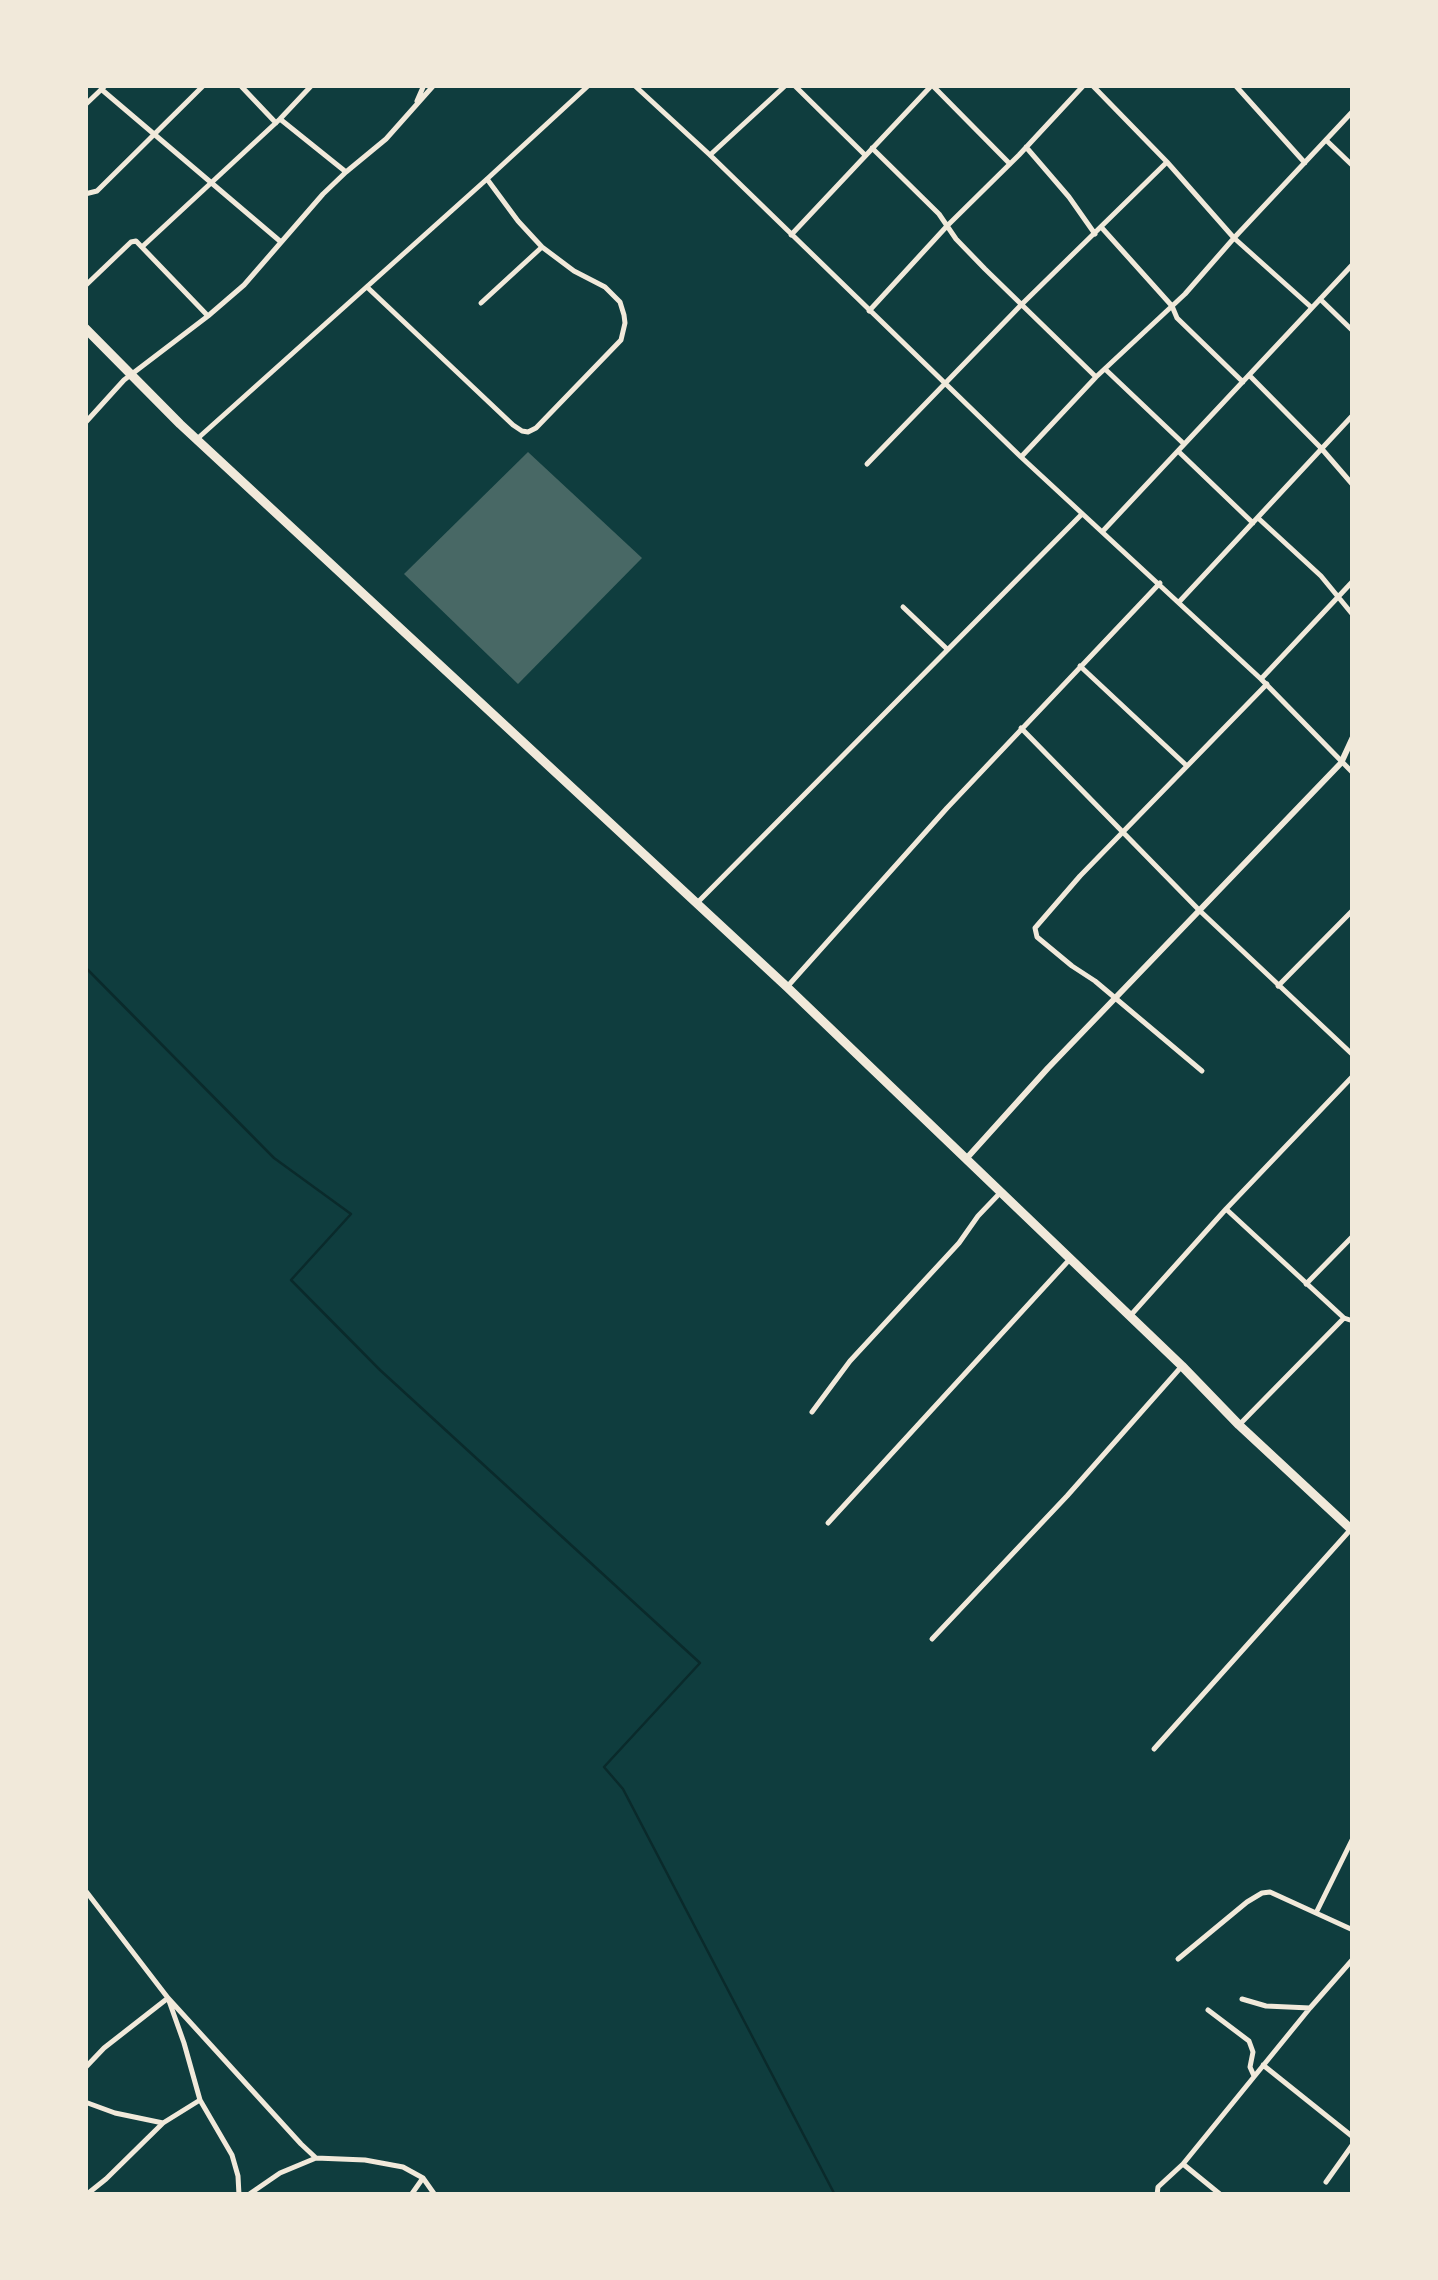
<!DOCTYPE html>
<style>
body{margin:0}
#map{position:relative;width:1438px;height:2280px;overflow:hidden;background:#0f3d3e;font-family:"Titillium Web",sans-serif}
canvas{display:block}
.frame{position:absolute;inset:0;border:88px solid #f1e9da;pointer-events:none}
</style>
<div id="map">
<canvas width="1438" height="2280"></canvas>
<div class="frame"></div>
</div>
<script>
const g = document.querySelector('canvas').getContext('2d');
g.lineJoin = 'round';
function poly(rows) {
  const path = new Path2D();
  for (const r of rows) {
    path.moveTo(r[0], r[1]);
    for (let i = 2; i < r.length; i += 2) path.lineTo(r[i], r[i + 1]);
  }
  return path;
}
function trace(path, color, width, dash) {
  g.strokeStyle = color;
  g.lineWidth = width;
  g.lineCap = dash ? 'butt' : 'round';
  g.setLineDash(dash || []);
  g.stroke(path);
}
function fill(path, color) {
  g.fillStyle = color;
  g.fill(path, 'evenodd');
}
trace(poly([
 [85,967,274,1158,351,1214,291,1280,380,1370,700,1663,604,1767,623,1789,835,2195]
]), '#0a2a2b', 2.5);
fill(poly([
 [528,452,642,558,518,684,404,574]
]), '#486865');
trace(poly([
 [240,85,276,123],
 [634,85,710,155,1021,457,1261,679,1353,773],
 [794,85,865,155],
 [932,85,1010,164],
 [1092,85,1167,162,1234,238,1311,307],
 [1235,85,1305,163],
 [101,89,281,242],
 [417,101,424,85],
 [85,105,106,85],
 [280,119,346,172],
 [1327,141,1353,166],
 [1026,147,1069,197,1095,234],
 [872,148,939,214,956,239,985,269,1096,377],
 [710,155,786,85],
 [85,194,97,191,204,85],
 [1102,228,1172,306,1177,318,1243,382],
 [791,235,932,85],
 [143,246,280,119,312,85],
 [85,286,131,242,136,241,208,316],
 [367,287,513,425,522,431,528,432,536,428,621,340,625,323,624,315,620,302,605,287,574,271,542,247,518,221,487,179],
 [1320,299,1353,331],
 [481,303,542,247],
 [869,311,947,226,1019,155,1084,85],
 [1105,369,1184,444],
 [1249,375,1321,448,1353,485],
 [85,423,124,380,208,316,244,285,323,194,346,172,386,139,434,85],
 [197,439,487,179,589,85],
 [1178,451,1253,523],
 [1021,457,1096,377,1185,294,1234,238,1353,111],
 [867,464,1022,304,1167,162],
 [1258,518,1321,576,1353,615],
 [1102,532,1353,264],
 [1179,602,1353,415],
 [903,607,947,649],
 [1080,666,1187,766],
 [1261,679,1353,581],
 [1021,728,1199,910,1353,1055],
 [698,902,1082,514],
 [1278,986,1353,910],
 [787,987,947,808,1160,583],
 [1202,1071,1095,981,1072,966,1037,937,1035,928,1080,876,1267,684],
 [1226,1209,1344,1318,1353,1321],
 [1306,1284,1353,1236],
 [1130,1316,1226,1209,1353,1076],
 [812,1412,850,1361,959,1243,978,1216,1000,1193],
 [1239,1425,1344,1318],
 [828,1523,1070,1259],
 [932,1639,1067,1496,1182,1366],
 [1154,1749,1352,1528],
 [85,1890,168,1998,184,2043,200,2100,232,2155,238,2176,239,2195],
 [1316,1913,1353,1838],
 [1178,1959,1247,1902,1262,1893,1270,1892,1353,1930],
 [1242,1999,1266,2006,1310,2008],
 [1208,2010,1249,2041,1253,2052,1250,2067,1254,2076],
 [1263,2065,1353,2137],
 [85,2068,104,2048,168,1998,301,2144,316,2158],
 [85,2102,115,2113,163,2123],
 [1183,2164,1221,2195],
 [1326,2182,1353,2144],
 [86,2195,106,2179,163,2123,200,2100],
 [248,2195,280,2173,316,2158,365,2160,403,2167,423,2178,435,2195],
 [411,2195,423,2178],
 [1157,2195,1158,2187,1183,2164,1310,2008,1353,1959]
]), '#f1e9da', 5);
trace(poly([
 [966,1159,1048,1068,1341,763,1353,737]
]), '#f1e9da', 6);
trace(poly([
 [85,328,180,424,787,987,1182,1366,1239,1425,1353,1531]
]), '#f1e9da', 9);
</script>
